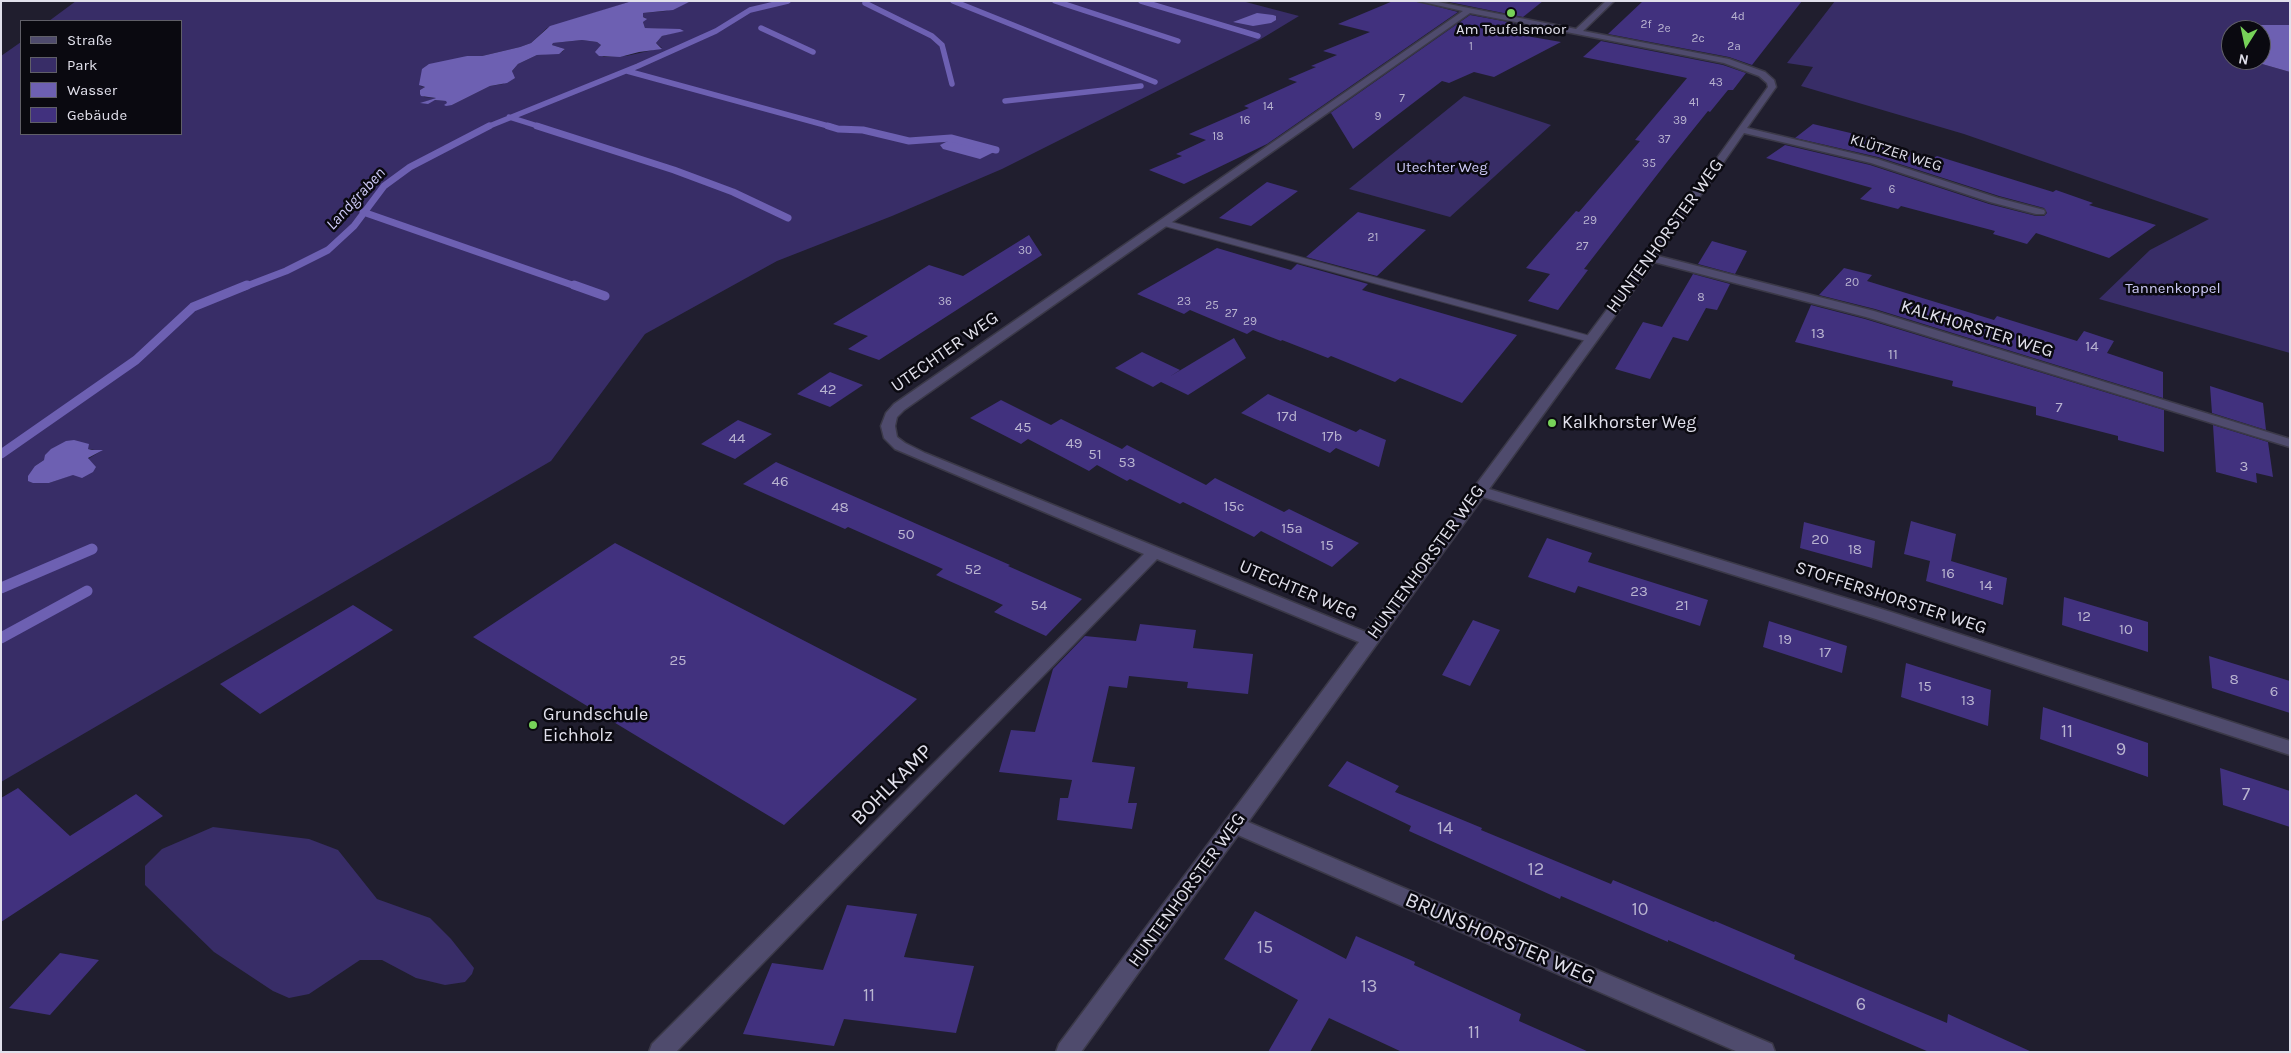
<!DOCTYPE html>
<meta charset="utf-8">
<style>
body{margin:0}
#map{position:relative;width:2291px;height:1053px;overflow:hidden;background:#201e2e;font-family:Karla,sans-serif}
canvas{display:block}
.frame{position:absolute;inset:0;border:2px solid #e1e0eb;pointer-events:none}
.legend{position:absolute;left:20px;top:20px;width:162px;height:115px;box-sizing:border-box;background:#0a0910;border:1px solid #605f68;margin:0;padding:6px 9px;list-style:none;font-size:15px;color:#e1e0eb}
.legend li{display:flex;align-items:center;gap:10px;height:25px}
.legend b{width:25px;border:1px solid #605f68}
.north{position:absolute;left:2221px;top:20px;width:50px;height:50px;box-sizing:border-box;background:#0a0910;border:1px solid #605f68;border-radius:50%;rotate:190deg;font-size:14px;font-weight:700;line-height:20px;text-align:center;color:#e1e0eb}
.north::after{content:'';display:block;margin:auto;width:18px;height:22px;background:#77d259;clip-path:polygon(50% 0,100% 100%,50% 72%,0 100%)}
</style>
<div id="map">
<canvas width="2291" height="1053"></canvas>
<div class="frame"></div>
<ul class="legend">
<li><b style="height:6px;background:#4f4b6d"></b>Straße</li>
<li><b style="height:14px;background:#382d67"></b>Park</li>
<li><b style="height:14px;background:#6d60b2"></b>Wasser</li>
<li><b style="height:14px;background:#41317e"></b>Gebäude</li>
</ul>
<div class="north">N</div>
</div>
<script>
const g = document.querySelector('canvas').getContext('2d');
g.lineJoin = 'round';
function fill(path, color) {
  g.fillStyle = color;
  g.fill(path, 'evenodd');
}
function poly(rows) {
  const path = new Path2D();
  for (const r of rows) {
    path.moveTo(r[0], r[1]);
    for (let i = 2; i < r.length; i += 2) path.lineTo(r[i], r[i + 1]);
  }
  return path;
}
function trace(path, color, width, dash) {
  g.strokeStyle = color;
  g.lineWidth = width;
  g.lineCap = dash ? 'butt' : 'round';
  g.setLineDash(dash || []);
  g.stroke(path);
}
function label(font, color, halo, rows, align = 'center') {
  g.font = font + ' Karla,sans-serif';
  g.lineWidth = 5;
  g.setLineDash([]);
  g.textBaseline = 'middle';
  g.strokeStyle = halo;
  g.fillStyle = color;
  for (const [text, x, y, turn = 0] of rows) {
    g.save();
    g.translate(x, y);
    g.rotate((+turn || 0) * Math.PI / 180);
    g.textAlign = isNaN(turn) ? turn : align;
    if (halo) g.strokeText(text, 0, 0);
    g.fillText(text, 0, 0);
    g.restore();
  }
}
fill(poly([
 [76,1,632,1,547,28,531,43,520,47,482,56,467,56,420,86,425,87,420,90,424,97,436,98,421,103,435,100,446,101,452,105,490,86,503,84,513,75,512,71,518,64,537,55,562,52,565,49,552,45,553,43,582,40,597,42,601,45,598,54,604,57,626,56,662,48,656,43,662,36,684,30,645,28,643,22,646,18,643,17,643,13,666,11,691,1,1242,1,1299,16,1261,39,1002,169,892,216,777,261,645,334,551,461,1,782,1,56,21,42,21,134,181,134,181,21,49,21],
 [88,449,101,451,88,459,95,467,49,483,33,483,35,466,44,460],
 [1835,1,2290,1,2290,25,2255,25,2252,30,2231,30,2231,60,2256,60,2255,62,2290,72,2290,353,2099,299,2150,250,2209,219,1964,134,1801,86,1813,67,1787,63],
 [1464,96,1551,125,1450,217,1349,189],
 [213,827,309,839,338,850,377,899,430,918,451,939,474,968,472,974,465,982,445,985,416,978,382,960,360,960,309,994,289,998,273,991,214,952,145,885,145,866,162,849]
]), '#382d67');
fill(poly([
 [632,1,691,1,673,10,643,13,643,17,647,19,643,22,645,28,680,29,684,31,662,36,656,43,662,49,639,52,620,57,599,56,595,52,601,45,597,42,582,40,553,43,552,45,565,49,559,54,537,55,518,64,512,71,515,78,507,83,490,86,452,105,446,106,444,105,447,103,446,101,435,100,428,104,420,103,436,98,421,96,420,94,420,90,425,87,419,85,422,69,429,64,467,56,482,56,520,47,531,43,550,26],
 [1257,13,1273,15,1276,16,1276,20,1271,23,1253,26,1233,22],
 [2255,25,2290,25,2290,72,2255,62,2264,58,2261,56,2261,30,2252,30],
 [948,141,955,141,994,152,980,159,943,149,940,145],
 [74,440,89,444,88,449,92,450,103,450,88,458,96,467,93,472,82,478,73,475,49,483,33,483,28,481,28,476,35,466,44,460,45,455,51,449,66,441]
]), '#6d60b2');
trace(poly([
 [953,1,1155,82],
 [1055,1,1178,41],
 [1141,1,1258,36],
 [865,3,932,36,942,45,952,84],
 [761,28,813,52],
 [627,71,832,127],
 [1005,101,1141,86],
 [509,117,541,127],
 [487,127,638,66,716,31,750,10,788,1]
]), '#6d60b2', 5.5);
trace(poly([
 [537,126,674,170,733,192,788,218],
 [828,126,838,129,863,130,909,141,951,138,996,150],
 [363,212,578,287],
 [244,287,286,271,328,250,354,226,384,186,410,167,489,126]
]), '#6d60b2', 7);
trace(poly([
 [574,285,605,296],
 [1,454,136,360,193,307,247,285]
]), '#6d60b2', 9);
trace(poly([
 [1,588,92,549],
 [1,638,87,591]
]), '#6d60b2', 11);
fill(poly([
 [1393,1,1416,1,1458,12,1267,144,1184,184,1149,170,1182,156,1176,154,1206,140,1189,134,1249,108,1244,106,1297,82,1288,79,1316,67,1311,66,1337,55,1323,51,1370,32,1338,24],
 [1444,1,1543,1,1523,17],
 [1643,1,1802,1,1752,65,1729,57,1608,34],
 [1470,15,1514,23,1503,32,1561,42,1494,77,1474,72,1449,83,1442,81,1353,149,1331,113,1329,114],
 [1601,41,1723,65,1746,73,1733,90,1728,90,1710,112,1708,111,1667,162,1584,269,1588,270,1558,310,1528,301,1550,274,1526,268,1576,211,1579,212,1640,141,1635,140,1687,78,1583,57],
 [1813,124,1867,137,1864,140,1933,158,1937,156,2053,192,2056,190,2093,203,2089,205,2156,225,2109,258,2036,233,2027,244,1993,234,1995,231,1901,206,1898,209,1860,199,1872,188,1766,158,1785,145,1870,165,1989,204,2036,216,2044,216,2047,213,2044,208,1999,196,1878,157,1795,138],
 [1267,182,1298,191,1251,226,1219,218],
 [1358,212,1426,230,1377,276,1306,257],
 [1029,235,1042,255,879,360,848,349,868,336,833,324,929,265,963,276],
 [1712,241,1747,251,1735,274,1698,264],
 [1217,248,1291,270,1297,264,1368,284,1362,290,1517,335,1462,403,1400,378,1395,382,1331,356,1328,358,1282,340,1281,341,1253,330,1247,334,1190,310,1184,314,1137,294],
 [1844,268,1872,275,1867,281,1994,320,1997,316,2077,341,2084,331,2114,341,2107,353,2163,372,2163,398,1875,309,1819,295],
 [1693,274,1730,284,1717,310,1706,308,1688,341,1673,337,1650,379,1615,369,1643,322,1662,327],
 [1811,305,1865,319,2164,410,2164,452,2118,440,2118,436,2036,415,2036,407,1952,386,1953,381,1795,342],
 [1234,338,1246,358,1188,395,1161,382,1153,387,1115,368,1142,352,1180,370,1169,377],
 [830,372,863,385,830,407,797,394],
 [2210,386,2263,403,2266,430,2212,413],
 [1268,394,1356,432,1360,429,1386,440,1379,467,1336,448,1330,453,1241,413],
 [1001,400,1051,425,1061,419,1122,449,1127,445,1206,485,1215,478,1284,512,1289,509,1359,543,1332,567,1261,531,1254,537,1183,502,1180,504,1130,479,1127,481,1097,465,1089,471,1028,439,1021,444,970,418],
 [738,420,772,434,735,459,701,444],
 [2213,425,2268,442,2273,477,2256,473,2257,483,2216,472],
 [776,462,1010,565,1008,566,1082,599,1046,636,994,612,1003,605,936,575,943,569,848,527,845,529,743,484],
 [1911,521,1956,534,1951,561,2007,578,2003,605,1926,581,1930,561,1904,554],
 [1804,522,1875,541,1872,568,1800,548],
 [1547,538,1592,553,1588,562,1708,600,1700,626,1578,586,1575,593,1528,577],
 [615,543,917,699,784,825,473,637],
 [2064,597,2148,622,2148,652,2062,625],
 [353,605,393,630,260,714,220,684],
 [1473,620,1500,630,1470,686,1442,675],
 [1769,621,1847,646,1842,673,1763,647],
 [1140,624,1196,630,1193,648,1253,654,1248,694,1187,688,1188,682,1129,676,1127,688,1109,686,1092,762,1135,767,1128,803,1137,803,1132,829,1057,820,1060,798,1068,798,1072,780,999,772,1011,730,1035,732,1053,669,1085,636,1136,641],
 [2209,656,2290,681,2290,713,2212,688],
 [1906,663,1991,690,1988,726,1901,697],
 [2043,707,2148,743,2148,777,2040,739],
 [1347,761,1399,786,1395,792,1482,828,1481,830,1611,884,1613,880,1714,922,1715,921,1795,955,1794,959,1947,1023,1948,1014,2032,1052,1929,1052,1668,940,1668,942,1561,896,1560,899,1409,831,1411,826,1328,786],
 [2220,768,2290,791,2290,827,2223,805],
 [18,788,70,836,136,794,163,816,1,922,1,798],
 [847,905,917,914,904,957,974,966,956,1033,844,1019,834,1046,743,1034,772,963,823,970],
 [1255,911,1346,959,1356,936,1415,962,1414,965,1521,1014,1519,1021,1589,1052,1402,1052,1329,1018,1310,1052,1268,1052,1298,1000,1224,959],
 [60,953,99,960,50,1015,9,1008]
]), '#41317e');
const service = poly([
 [1164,220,1594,337,1596,339,1590,342,1586,341,1161,225,1159,223,1164,220]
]);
const minor = poly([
 [1418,1,1433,1,1576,29,1606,1,1614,1,1583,31,1729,59,1765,72,1774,80,1776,87,1747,128,1877,159,1998,198,2044,210,2045,212,2044,214,2036,214,1990,202,1871,163,1744,133,1658,256,1874,311,2290,439,2290,447,1866,317,1654,262,1489,489,1891,612,2290,741,2290,755,1879,620,1483,497,1248,822,1772,1044,1775,1052,1738,1052,1238,835,1081,1052,1056,1052,1059,1044,1359,642,1157,559,676,1052,649,1052,652,1044,1144,554,895,449,884,438,881,426,886,413,894,404,1463,11,1418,1],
 [1470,13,1724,63,1759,76,1767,83,1768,87,1647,256,1366,632,925,453,905,443,897,437,895,426,897,417,904,410,1470,13]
]);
trace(service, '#3b3948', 2);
trace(minor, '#3b3948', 3);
fill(service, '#4f4b6d');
fill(minor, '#4f4b6d');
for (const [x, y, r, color] of [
 [1511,13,5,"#77d259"],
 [1552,423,5,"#77d259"],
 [533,725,5,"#77d259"]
]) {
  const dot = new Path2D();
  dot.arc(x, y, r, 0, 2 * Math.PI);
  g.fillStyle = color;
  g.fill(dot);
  trace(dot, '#0a0910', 2);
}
label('12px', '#b9b4d0', null, [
 ["4d",1738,17],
 ["2f",1646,25],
 ["2e",1664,29],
 ["2c",1698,39],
 ["1",1471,47],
 ["2a",1734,47],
 ["43",1716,83],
 ["7",1402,99],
 ["41",1694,103],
 ["14",1268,107],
 ["9",1378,117],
 ["16",1245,121],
 ["39",1680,121],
 ["18",1218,137],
 ["37",1664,140],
 ["35",1649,164],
 ["6",1892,190],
 ["29",1590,221],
 ["21",1373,238],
 ["27",1582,247],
 ["30",1025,251],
 ["20",1852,283],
 ["8",1701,298],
 ["36",945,302],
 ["23",1184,302],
 ["25",1212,306],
 ["27",1231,314],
 ["29",1250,322]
]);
label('15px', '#e1e0eb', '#0a0910', [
 ["Am Teufelsmoor",1511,30]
]);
label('15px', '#e1e0eb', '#0a0910', [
 ["KLÜTZER WEG",1896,153,17]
]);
label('15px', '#cecbf8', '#0a0910', [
 ["Utechter Weg",1442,168],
 ["Tannenkoppel",2173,289]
]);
label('15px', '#b9b4d0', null, [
 ["13",1818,334],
 ["14",2092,347],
 ["11",1893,355],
 ["42",828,390],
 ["7",2059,408],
 ["17d",1287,417],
 ["45",1023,428],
 ["17b",1332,437],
 ["44",737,439],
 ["49",1074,444],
 ["51",1095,455],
 ["53",1127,463],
 ["3",2244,467],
 ["46",780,482],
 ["15c",1234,507],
 ["48",840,508],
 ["15a",1292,529],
 ["50",906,535],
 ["20",1820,540],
 ["15",1327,546],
 ["18",1855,550],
 ["52",973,570],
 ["16",1948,574],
 ["14",1986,586],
 ["23",1639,592],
 ["54",1039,606],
 ["21",1682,606],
 ["12",2084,617],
 ["10",2126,630],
 ["19",1785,640],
 ["17",1825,653],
 ["25",678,661],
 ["8",2234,680],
 ["15",1925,687],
 ["6",2274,692],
 ["13",1968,701]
]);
label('italic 16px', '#cdc9f6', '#0a0910', [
 ["Landgraben",356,199,-47]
]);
label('18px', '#e1e0eb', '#0a0910', [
 ["HUNTENHORSTER WEG",1665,236,-54],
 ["KALKHORSTER WEG",1977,329,17],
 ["UTECHTER WEG",945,352,-35],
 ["HUNTENHORSTER WEG",1426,562,-54],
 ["UTECHTER WEG",1298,590,23],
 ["STOFFERSHORSTER WEG",1891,598,18],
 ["HUNTENHORSTER WEG",1187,890,-54]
]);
label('18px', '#e1e0eb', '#0a0910', [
 ["Kalkhorster Weg",1562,423],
 ["Grundschule",543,715],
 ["Eichholz",543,736]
], 'left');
label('18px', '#b9b4d0', null, [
 ["11",2067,732],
 ["9",2121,750],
 ["7",2246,795],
 ["14",1445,829],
 ["12",1536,870],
 ["10",1640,910],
 ["15",1265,948],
 ["13",1369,987],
 ["11",869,996],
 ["6",1861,1005],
 ["11",1474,1033]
]);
label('21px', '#e1e0eb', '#0a0910', [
 ["BOHLKAMP",892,785,-45],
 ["BRUNSHORSTER WEG",1500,939,23]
]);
</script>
